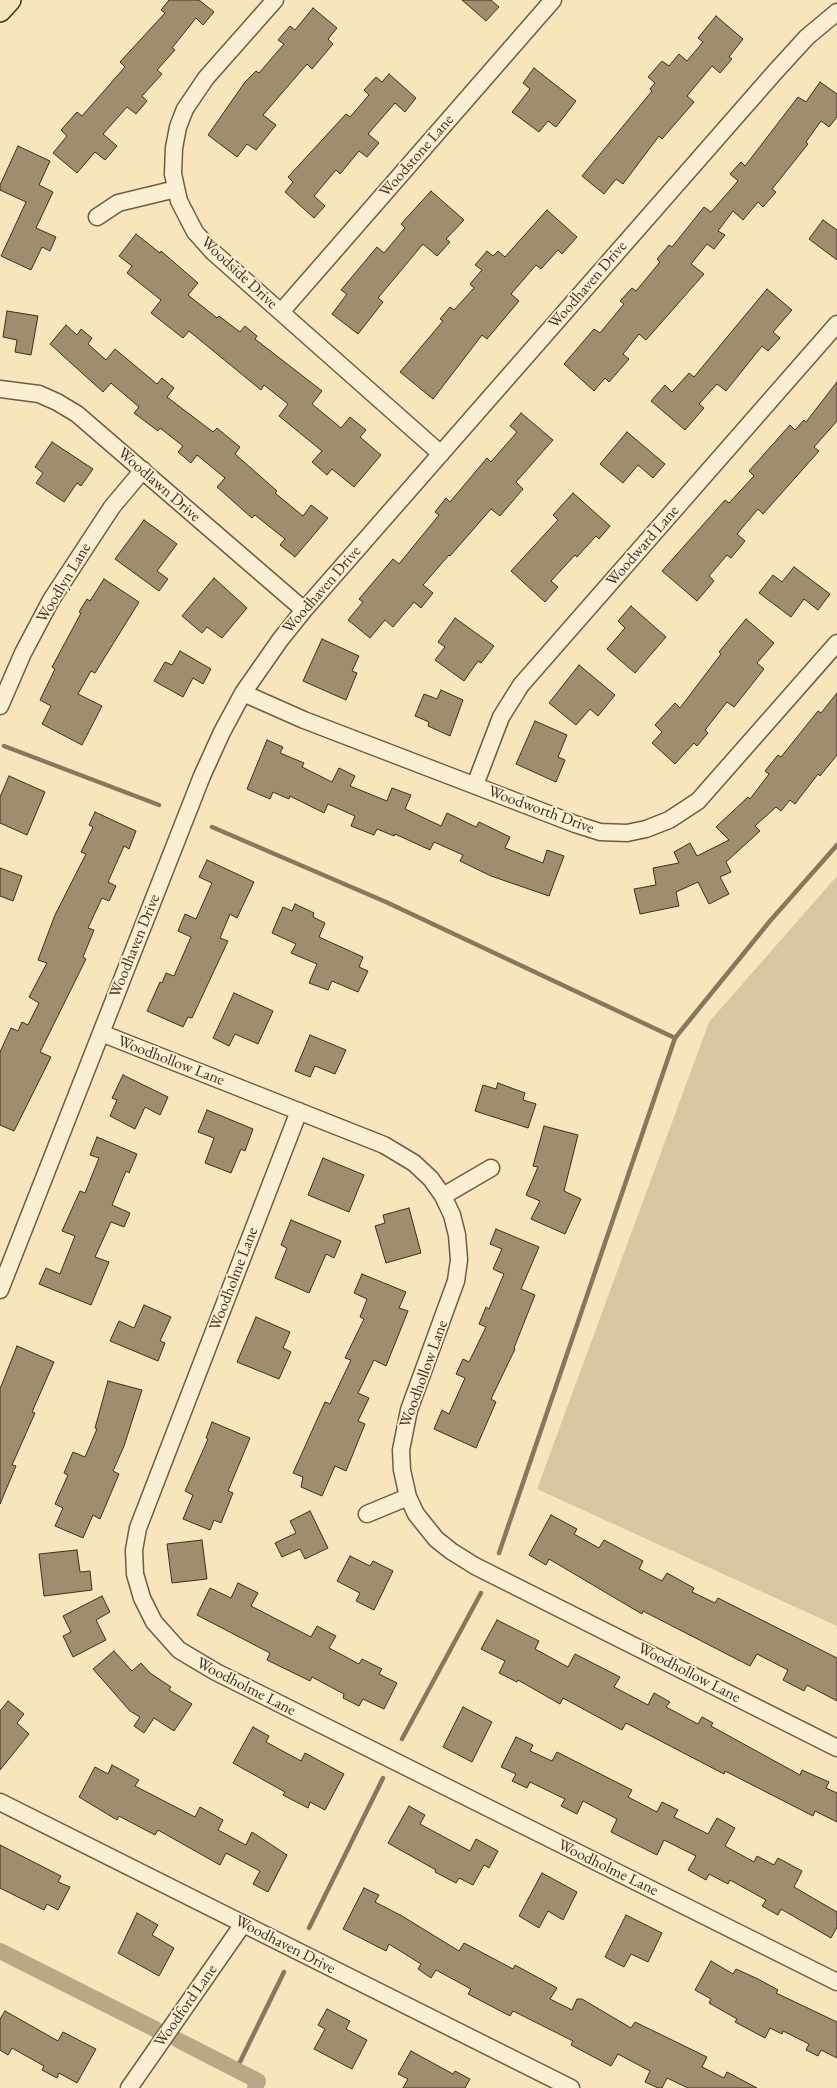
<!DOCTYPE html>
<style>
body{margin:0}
canvas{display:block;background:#f8e5bb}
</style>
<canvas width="837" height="2088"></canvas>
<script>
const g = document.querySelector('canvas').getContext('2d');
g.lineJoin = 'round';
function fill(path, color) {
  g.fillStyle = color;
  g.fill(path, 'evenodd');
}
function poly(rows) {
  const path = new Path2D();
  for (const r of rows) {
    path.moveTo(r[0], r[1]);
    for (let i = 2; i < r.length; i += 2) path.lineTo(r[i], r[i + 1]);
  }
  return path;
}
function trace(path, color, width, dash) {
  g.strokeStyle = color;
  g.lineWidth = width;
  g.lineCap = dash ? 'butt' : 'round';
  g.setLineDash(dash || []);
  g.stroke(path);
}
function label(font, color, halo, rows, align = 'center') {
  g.font = font + ' "EB Garamond",serif';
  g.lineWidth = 4;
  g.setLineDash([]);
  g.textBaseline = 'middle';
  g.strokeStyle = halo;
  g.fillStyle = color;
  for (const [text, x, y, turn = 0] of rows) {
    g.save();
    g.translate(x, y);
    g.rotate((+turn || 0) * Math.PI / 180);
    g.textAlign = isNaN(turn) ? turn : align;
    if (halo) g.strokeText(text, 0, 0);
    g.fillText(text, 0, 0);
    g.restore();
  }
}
fill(poly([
 [837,876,837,1626,537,1489,709,1022]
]), '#d9c6a0');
trace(poly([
 [4,746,159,805],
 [212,827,386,902,675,1038],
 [499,1553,675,1038,770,921,837,845],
 [402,1739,481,1593],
 [309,1928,383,1778],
 [236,2070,284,1972]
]), '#89775b', 4.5);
trace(poly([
 [0,1951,155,2029],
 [178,2040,258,2081,255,2088]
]), '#b9a785', 16);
const building = poly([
 [169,0,199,0,214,12,203,25,196,18,172,48,175,50,157,70,162,74,142,96,147,101,136,114,127,107,103,134,117,146,105,160,95,152,77,173,53,153,67,136,61,130,77,112,82,116,125,67,120,62,165,13,161,10,169,0],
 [462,0,491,0,499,7,486,21,462,0],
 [313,8,337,28,328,39,333,44,312,69,307,64,263,115,276,125,256,150,247,144,237,157,208,135,245,82,256,71,259,73,284,44,278,40,290,26,295,30,313,8],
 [716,16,743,39,729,57,732,59,720,73,712,66,687,96,694,102,662,139,659,136,623,184,616,179,604,194,582,176,652,91,650,89,655,83,648,77,662,61,669,66,679,54,687,61,703,42,698,38,716,16],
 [534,68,576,101,556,127,548,121,539,132,512,112,530,89,523,83,534,68],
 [389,74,416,98,405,112,395,103,368,134,379,143,367,157,359,151,340,174,336,170,314,196,325,206,314,218,285,192,293,182,288,177,346,114,350,117,369,95,364,90,376,77,382,82,389,74],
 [820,82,837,94,837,117,829,127,821,121,806,142,808,144,772,189,776,192,763,207,758,202,743,220,733,211,718,231,725,235,714,249,707,244,691,264,704,274,646,340,639,334,623,354,629,359,609,382,605,378,594,391,564,364,594,329,600,333,624,304,620,301,632,288,636,291,660,262,657,259,669,245,672,247,704,207,711,212,738,181,730,174,741,162,745,166,798,97,806,102,820,82],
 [18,146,50,161,39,185,53,192,36,228,56,237,50,251,42,247,31,270,1,256,26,202,0,190,0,185,18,146],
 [431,191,464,220,446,239,450,242,437,256,423,244,378,298,383,302,358,334,332,314,347,294,341,290,377,247,384,253,405,228,401,224,431,191],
 [547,210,577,237,562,254,558,250,541,269,536,265,511,294,519,301,487,339,482,335,433,399,400,372,443,321,440,319,450,307,454,310,474,288,470,284,482,270,475,265,487,251,493,256,498,251,505,257,547,210],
 [823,220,837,230,837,260,809,239,823,220],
 [136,234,160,253,161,251,198,283,188,295,217,318,219,316,240,332,245,326,257,336,255,339,322,391,312,404,341,428,350,417,366,430,360,437,381,455,354,487,332,469,327,475,312,462,322,451,279,416,288,404,264,385,261,390,189,331,183,338,151,313,161,300,127,273,132,266,119,256,136,234],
 [767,289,792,310,773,332,780,338,768,351,762,346,726,391,717,384,699,404,704,408,685,430,651,401,665,385,672,392,689,373,694,377,767,289],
 [7,311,38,316,31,355,15,352,17,340,3,337,7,311],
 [66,325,77,335,81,329,92,338,88,344,106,360,115,349,157,384,162,378,174,388,167,397,213,432,217,428,240,447,235,454,277,491,275,493,303,516,311,505,328,518,295,557,280,545,285,539,255,515,252,518,217,487,225,478,197,455,191,463,178,452,183,446,160,428,158,431,134,413,139,407,111,383,103,392,50,344,66,325],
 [837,382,837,421,814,447,819,451,763,514,758,509,737,534,745,541,731,558,727,555,709,576,714,581,697,601,662,571,725,500,729,503,754,476,749,471,790,425,795,430,804,420,806,422,837,382],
 [521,413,553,440,516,482,523,489,500,516,491,509,450,556,449,555,423,585,433,593,421,608,414,602,393,627,385,620,370,638,348,620,363,602,359,599,393,559,399,564,439,515,435,512,446,498,450,502,487,458,491,462,517,432,510,426,521,413],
 [627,432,665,464,653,478,638,465,623,483,600,464,627,432],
 [52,442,93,469,81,486,77,483,64,502,36,483,43,473,35,467,52,442],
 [573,493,610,526,599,539,596,536,577,557,575,555,551,581,558,587,545,602,511,571,558,520,553,515,573,493],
 [144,520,177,544,157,571,168,579,159,591,115,559,144,520],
 [794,567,830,594,818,610,804,599,791,617,759,593,773,575,782,582,794,567],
 [214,578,247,608,222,638,207,627,202,633,182,616,214,578],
 [104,579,139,602,95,673,91,671,78,694,102,706,82,745,42,724,51,706,40,700,55,669,52,667,81,613,79,612,87,599,90,601,104,579],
 [631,606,666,637,635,673,607,649,625,628,618,621,631,606],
 [455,618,494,646,481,663,478,661,464,681,435,660,445,647,438,642,455,618],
 [746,619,774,643,757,663,764,669,734,707,727,702,705,730,708,733,697,746,694,743,675,764,652,743,662,732,655,725,675,703,680,708,721,654,719,652,746,619],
 [322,639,359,656,352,671,357,673,346,700,303,681,322,639],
 [180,651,211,669,203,684,193,678,183,697,154,681,165,662,172,665,180,651],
 [579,665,615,695,598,716,590,709,576,725,549,703,579,665],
 [441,690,463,700,450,736,428,726,429,722,415,716,424,694,437,699,441,690],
 [837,693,837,755,820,776,818,774,795,804,790,800,781,811,776,807,755,826,760,831,726,862,731,872,720,877,729,894,709,904,698,882,676,892,679,906,640,914,634,889,656,885,653,868,679,863,674,852,690,843,697,856,729,840,716,827,748,797,750,799,769,774,765,771,778,755,781,757,818,711,821,713,837,693],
 [535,721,567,735,558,757,565,760,556,782,516,764,535,721],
 [267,740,283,747,280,753,304,763,302,767,332,782,339,768,355,776,350,786,387,801,392,788,411,795,405,809,441,826,447,813,476,827,479,822,510,837,505,848,543,863,547,850,564,856,549,896,491,876,460,861,463,855,434,842,430,850,395,834,394,836,377,829,374,835,351,826,355,816,328,804,324,813,290,796,289,799,273,792,270,799,247,789,267,740],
 [9,776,45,792,27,835,0,823,0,797,9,776],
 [95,812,136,831,129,849,124,846,108,882,116,886,109,901,102,898,88,928,94,930,83,957,86,959,40,1052,51,1057,14,1131,0,1125,0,1052,11,1028,18,1031,22,1022,28,1025,39,1003,29,997,47,963,38,960,55,915,86,854,81,852,93,827,89,825,95,812],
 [207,860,254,882,237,918,230,914,220,938,228,941,192,1018,188,1017,183,1027,147,1011,160,982,162,983,166,973,174,976,191,937,178,931,185,914,196,919,212,883,199,877,207,860],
 [0,868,22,876,13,901,0,896,0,868],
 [295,904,314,913,313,917,325,923,319,937,363,957,359,967,368,971,358,992,332,981,328,990,309,983,317,964,291,953,296,944,272,933,283,907,292,911,295,904],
 [234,993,273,1011,258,1044,235,1034,229,1046,213,1038,234,993],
 [310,1035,346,1050,335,1074,315,1066,310,1077,295,1071,310,1035],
 [123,1075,168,1097,160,1115,145,1107,135,1129,110,1116,117,1100,112,1098,123,1075],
 [498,1083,525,1093,523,1100,536,1104,528,1128,475,1111,483,1085,496,1089,498,1083],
 [207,1110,253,1129,245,1151,241,1149,231,1173,205,1163,214,1138,198,1132,207,1110],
 [544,1126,578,1135,564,1191,581,1199,565,1234,531,1219,540,1201,526,1195,538,1167,533,1166,544,1126],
 [97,1137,137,1154,129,1173,126,1171,112,1205,130,1213,124,1227,111,1222,95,1257,109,1262,91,1305,39,1284,46,1268,60,1274,75,1236,62,1231,80,1191,85,1193,99,1158,90,1155,97,1137],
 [323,1158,364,1175,349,1212,308,1195,323,1158],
 [409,1208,421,1253,386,1263,375,1226,385,1223,383,1215,409,1208],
 [291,1220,341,1241,334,1258,326,1254,309,1293,275,1278,287,1248,281,1245,291,1220],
 [496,1229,539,1247,521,1289,535,1295,514,1348,515,1349,491,1399,496,1402,476,1448,434,1429,442,1410,449,1414,465,1378,456,1374,463,1359,469,1362,486,1327,479,1324,486,1307,489,1309,504,1274,493,1269,502,1249,490,1244,496,1229],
 [362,1274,406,1292,399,1308,408,1311,386,1366,374,1360,358,1393,369,1398,358,1421,365,1424,346,1471,335,1466,322,1496,301,1487,303,1477,293,1473,325,1402,330,1404,351,1360,345,1358,364,1319,360,1317,367,1299,354,1293,362,1274],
 [144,1305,171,1317,160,1341,165,1343,158,1361,110,1341,119,1321,134,1328,144,1305],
 [256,1317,290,1332,283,1348,291,1352,279,1379,237,1362,256,1317],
 [17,1346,54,1362,32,1412,35,1413,12,1465,16,1466,0,1504,0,1389,17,1346],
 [108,1381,142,1390,124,1446,113,1471,119,1474,100,1519,93,1515,83,1538,55,1526,63,1508,55,1504,68,1475,64,1473,73,1452,85,1457,97,1429,95,1428,108,1381],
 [212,1422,250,1438,228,1491,233,1493,221,1523,214,1520,210,1530,183,1519,193,1495,185,1491,208,1439,206,1438,212,1422],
 [310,1511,328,1548,305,1559,300,1549,282,1557,275,1543,296,1533,290,1521,310,1511],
 [551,1515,577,1529,574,1534,599,1548,604,1540,643,1561,639,1569,662,1581,667,1573,694,1588,692,1592,715,1603,718,1598,837,1658,837,1701,807,1685,804,1691,783,1680,788,1670,757,1654,750,1666,643,1611,642,1614,549,1559,546,1565,529,1555,551,1515],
 [202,1540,207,1579,172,1583,167,1544,202,1540],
 [77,1550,80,1572,90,1571,92,1590,44,1596,39,1554,77,1550],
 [350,1556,370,1566,373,1561,393,1571,374,1610,356,1601,360,1593,337,1581,350,1556],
 [238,1583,258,1593,251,1606,311,1637,317,1626,336,1636,329,1648,359,1664,362,1659,382,1669,379,1674,397,1683,384,1709,363,1699,359,1706,343,1698,344,1694,312,1677,310,1681,267,1660,270,1653,197,1615,210,1588,231,1598,238,1583],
 [102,1596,110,1612,96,1620,106,1640,73,1657,63,1636,71,1632,63,1616,102,1596],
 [497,1620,539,1641,535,1649,568,1667,575,1654,620,1677,614,1687,648,1705,654,1693,670,1702,666,1707,698,1724,702,1717,713,1723,711,1726,800,1775,802,1770,829,1782,826,1788,837,1793,837,1822,815,1811,813,1816,725,1771,724,1774,626,1723,622,1730,563,1698,560,1704,518,1680,517,1682,499,1673,505,1661,481,1649,497,1620],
 [114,1651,132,1671,141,1663,150,1673,171,1687,169,1690,192,1704,174,1731,154,1718,144,1733,134,1726,140,1717,130,1711,93,1669,114,1651],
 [8,1701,24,1714,17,1723,29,1734,0,1770,0,1711,8,1701],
 [463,1707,492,1722,472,1762,443,1747,463,1707],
 [253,1727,269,1736,266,1742,301,1761,305,1753,344,1774,325,1810,310,1802,308,1808,283,1795,285,1792,233,1763,253,1727],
 [516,1737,533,1745,530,1751,552,1761,557,1752,632,1790,628,1797,657,1812,662,1802,678,1810,674,1817,708,1834,717,1818,735,1828,725,1846,754,1862,757,1856,774,1865,778,1858,802,1871,794,1887,837,1912,837,1927,831,1938,781,1909,778,1915,762,1906,766,1900,730,1880,728,1884,709,1874,706,1880,688,1870,696,1856,664,1840,657,1855,611,1832,617,1819,583,1801,577,1814,561,1806,565,1799,530,1782,527,1788,512,1781,516,1774,501,1767,516,1737],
 [112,1765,139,1780,135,1786,195,1817,200,1807,223,1820,218,1830,246,1845,252,1832,287,1855,268,1892,253,1884,260,1871,226,1853,220,1865,158,1830,155,1835,119,1816,117,1820,79,1797,95,1767,108,1774,112,1765],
 [409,1806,425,1815,420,1824,470,1851,476,1839,498,1851,489,1868,484,1865,473,1885,459,1878,456,1883,435,1872,436,1870,388,1843,409,1806],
 [0,1845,61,1876,58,1882,70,1887,58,1910,47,1904,44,1910,0,1888,0,1845],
 [542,1873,577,1892,563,1920,548,1911,539,1928,519,1916,542,1873],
 [364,1888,379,1895,375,1902,402,1916,459,1951,464,1943,513,1969,515,1965,557,1988,550,1999,572,2010,577,1999,582,1999,631,2028,635,2022,707,2057,702,2067,724,2078,727,2072,757,2088,688,2088,667,2078,662,2088,658,2088,645,2082,650,2071,618,2054,611,2066,571,2045,573,2041,513,2011,510,2016,468,1994,471,1989,436,1970,431,1978,418,1969,421,1964,389,1944,386,1951,343,1929,364,1888],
 [137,1913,158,1925,152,1935,174,1948,159,1976,118,1953,137,1913],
 [626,1915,662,1933,648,1962,631,1954,624,1967,605,1957,626,1915],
 [711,1961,733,1974,736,1969,758,1979,778,1990,776,1993,837,2022,837,2058,821,2050,818,2056,806,2050,809,2044,783,2031,782,2034,770,2028,765,2038,735,2022,737,2019,709,2003,711,1999,695,1990,711,1961],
 [327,2009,350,2021,346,2029,367,2040,352,2069,314,2049,325,2029,318,2025,327,2009],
 [5,2011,58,2041,63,2032,96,2049,77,2083,59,2073,57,2078,42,2070,44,2066,12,2048,8,2055,0,2050,0,2019,5,2011],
 [411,2051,453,2074,455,2071,470,2079,465,2088,403,2088,408,2079,398,2074,411,2051]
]);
fill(building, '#a08d6e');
trace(building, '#402e1b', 1);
const minor = poly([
 [275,0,206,78,185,109,178,127,174,148,173,174,179,201,195,232,213,252,441,454],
 [97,217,118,203,176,189],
 [281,312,553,0],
 [0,389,39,394,57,402,77,414,304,610],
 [243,693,304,720,575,824,600,832,627,833,646,829,669,820,698,801,837,643],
 [0,706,23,653,51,600,112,507,143,470],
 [475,785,501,717,521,685,837,324],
 [101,1033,384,1145,414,1163,431,1179,443,1196,452,1215,457,1235,459,1260,456,1281,409,1410,401,1450,402,1470,408,1497,416,1514,436,1539,451,1551,475,1566,837,1748],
 [299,1111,138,1528,134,1550,135,1574,142,1598,154,1622,179,1650,216,1672,837,1982],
 [443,1196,491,1168],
 [0,1290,202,776,222,732,243,693,280,640,304,610,775,72,807,37,837,12],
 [367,1514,408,1497],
 [0,1802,571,2088],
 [129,2088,243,1924]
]);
const major = poly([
 [0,11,10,0]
]);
trace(minor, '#6e5c43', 19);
trace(major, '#402e1b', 24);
trace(minor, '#faeed3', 16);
trace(major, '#f8e5bb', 21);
label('16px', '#402e1b', '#faeed3', [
 ["Woodstone Lane",417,156,-49],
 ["Woodside Drive",239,273,43],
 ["Woodhaven Drive",588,285,-49],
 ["Woodlawn Drive",159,485,41],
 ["Woodward Lane",643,546,-49],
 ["Woodlyn Lane",64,583,-59],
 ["Woodhaven Drive",322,590,-49],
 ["Woodworth Drive",541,810,20],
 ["Woodhaven Drive",135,946,-68],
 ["Woodhollow Lane",171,1061,21],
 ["Woodholme Lane",234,1279,-69],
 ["Woodhollow Lane",424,1374,-70],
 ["Woodhollow Lane",689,1673,27],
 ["Woodholme Lane",246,1687,27],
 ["Woodholme Lane",608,1868,26],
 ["Woodhaven Drive",285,1945,27],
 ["Woodford Lane",186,2006,-55]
]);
</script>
